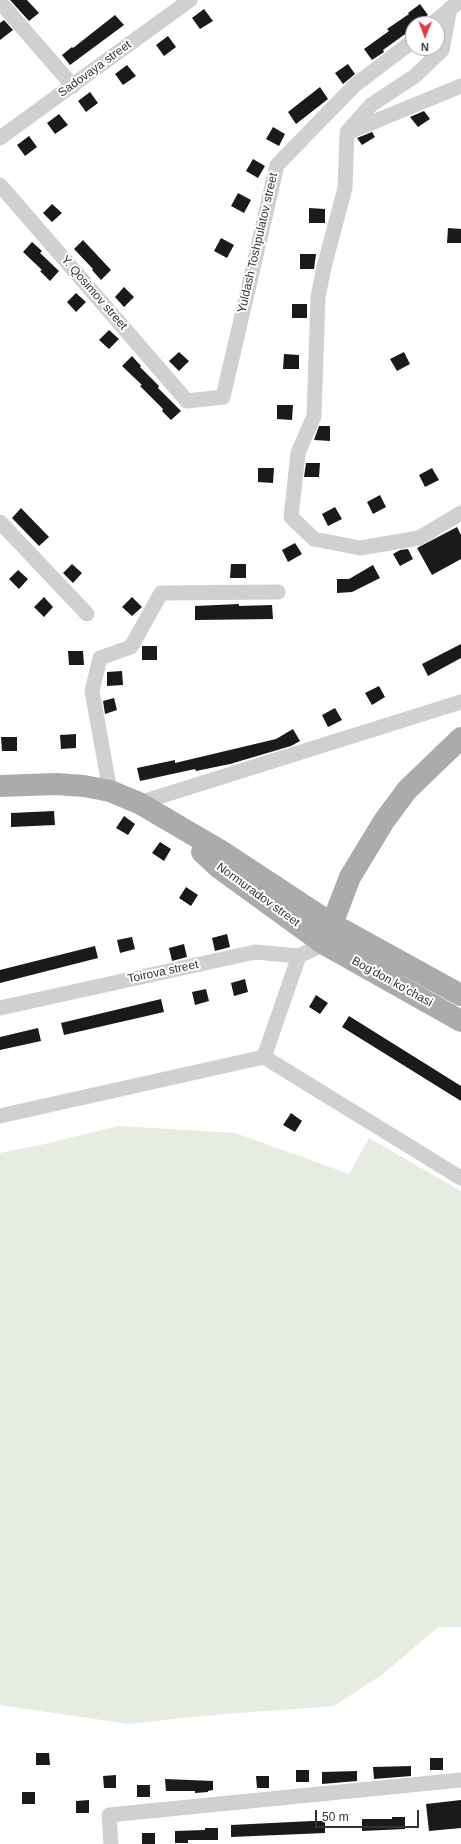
<!DOCTYPE html>
<style>
body{margin:0}
#map{position:relative;width:461px;height:1844px;overflow:hidden;background:#fff;font-family:Helvetica,sans-serif}
canvas{display:block}
.north{position:absolute;left:405px;top:16px;width:40px;height:40px;box-sizing:border-box;background:#fff;border:1px solid #adadad;border-radius:50%;rotate:181deg;font-size:11px;font-weight:700;line-height:16px;text-align:center;color:#333}
.north::after{content:'';display:block;margin:auto;width:14px;height:18px;background:#e63946;clip-path:polygon(50% 0,100% 100%,50% 72%,0 100%)}
.scale{position:absolute;left:315px;top:1810px;width:104px;height:18px;box-sizing:border-box;border:2px solid #333;border-top:0;padding-left:5px;font-size:12px;line-height:14px;white-space:nowrap;color:#333;-webkit-text-stroke:3px #fff;paint-order:stroke}
</style>
<div id="map">
<canvas width="461" height="1844"></canvas>
<div class="north">N</div>
<div class="scale">50 m</div>
</div>
<script>
const g = document.querySelector('canvas').getContext('2d');
g.lineJoin = 'round';
function fill(path, color) {
  g.fillStyle = color;
  g.fill(path, 'evenodd');
}
function poly(rows) {
  const path = new Path2D();
  for (const r of rows) {
    path.moveTo(r[0], r[1]);
    for (let i = 2; i < r.length; i += 2) path.lineTo(r[i], r[i + 1]);
  }
  return path;
}
function trace(path, color, width, dash) {
  g.strokeStyle = color;
  g.lineWidth = width;
  g.lineCap = dash ? 'butt' : 'round';
  g.setLineDash(dash || []);
  g.stroke(path);
}
function label(font, color, halo, rows, align = 'center') {
  g.font = font + ' Helvetica,sans-serif';
  g.lineWidth = 4;
  g.setLineDash([]);
  g.textBaseline = 'middle';
  g.strokeStyle = halo;
  g.fillStyle = color;
  for (const [text, x, y, turn = 0] of rows) {
    g.save();
    g.translate(x, y);
    g.rotate((+turn || 0) * Math.PI / 180);
    g.textAlign = isNaN(turn) ? turn : align;
    if (halo) g.strokeText(text, 0, 0);
    g.fillText(text, 0, 0);
    g.restore();
  }
}
fill(poly([
 [119,1126,235,1133,349,1174,369,1138,461,1191,461,1627,438,1627,383,1674,334,1706,212,1715,129,1724,0,1705,0,1153,40,1145]
]), '#e6ecdf');
fill(poly([
 [10,0,27,0,39,13,29,21],
 [420,4,428,15,413,24,407,30,408,32,383,50,384,52,372,60,364,49,389,31,387,29,409,14,408,13],
 [204,9,213,21,200,29,192,18],
 [115,15,124,25,70,65,62,55,72,47,73,48],
 [4,20,13,30,0,40,0,23],
 [168,36,176,47,164,56,156,45],
 [348,64,355,74,343,84,335,73],
 [127,65,136,76,123,85,115,74],
 [320,87,328,99,296,124,288,112],
 [90,92,98,103,86,112,78,101],
 [424,111,430,119,418,127,410,117],
 [59,114,68,125,55,134,47,123],
 [273,127,285,134,279,146,266,139],
 [372,132,375,137,362,145,357,138],
 [29,136,37,147,25,156,17,145],
 [253,159,265,166,258,178,246,171],
 [238,193,251,200,244,213,231,206],
 [52,204,62,213,52,222,43,213],
 [309,208,325,209,325,223,309,223],
 [448,228,461,229,461,243,447,243],
 [221,238,234,245,227,258,214,251],
 [83,240,111,270,101,280,92,270,93,269,74,249],
 [32,242,42,251,40,253,59,271,50,281,40,271,42,270,23,252],
 [300,254,316,254,314,269,300,269],
 [124,287,134,297,124,307,115,297],
 [76,293,86,302,76,312,67,302],
 [292,304,307,304,307,318,292,318],
 [109,330,119,339,109,349,99,340],
 [179,352,189,361,179,371,169,361],
 [404,352,410,364,397,371,390,359],
 [284,354,299,355,299,369,283,369],
 [132,356,141,366,140,367,159,386,158,388,181,411,171,420,162,411,163,409,140,386,142,385,122,366],
 [277,405,293,405,292,420,277,419],
 [319,426,330,426,330,441,314,440],
 [306,463,320,463,319,477,304,477],
 [258,468,274,468,273,483,258,482],
 [432,468,439,480,425,487,419,475],
 [380,495,386,507,373,514,367,502],
 [335,507,342,519,328,526,322,514],
 [21,508,49,537,39,546,12,518],
 [457,527,461,535,461,559,432,575,417,548],
 [295,543,302,554,288,562,282,550],
 [408,549,413,559,400,566,393,554,400,550],
 [72,564,82,573,73,583,63,573],
 [231,564,246,564,246,578,230,578],
 [373,565,380,578,352,592,337,593,337,579,349,579],
 [18,570,28,579,19,589,9,579],
 [44,597,53,607,44,617,34,607],
 [132,597,142,607,132,616,122,607],
 [239,604,239,606,272,605,273,619,195,620,195,606],
 [461,644,461,658,428,676,422,664],
 [142,646,157,646,157,660,142,660],
 [68,651,83,651,84,665,69,665],
 [122,671,123,685,107,686,107,672],
 [379,686,385,697,372,705,365,693],
 [114,698,117,710,105,714,103,701],
 [335,708,342,720,328,727,322,715],
 [293,729,300,741,291,746,230,764,196,771,195,769,140,781,137,768,175,760,175,763,255,744,276,739],
 [76,734,76,748,61,749,60,735],
 [1,737,17,737,17,751,2,751],
 [54,811,55,825,11,827,11,813],
 [124,816,135,824,128,835,116,828],
 [160,842,171,849,164,861,152,853],
 [186,887,198,895,191,906,179,898],
 [227,934,230,947,215,951,212,938],
 [132,937,135,949,120,953,117,940],
 [184,944,187,957,172,961,169,948],
 [95,946,98,958,0,983,0,970],
 [245,979,248,992,234,996,231,983],
 [206,989,209,1001,195,1005,192,992],
 [316,995,328,1003,320,1014,309,1007],
 [161,999,164,1012,64,1035,61,1023],
 [349,1016,461,1086,461,1101,342,1027],
 [38,1028,41,1041,0,1050,0,1037],
 [291,1113,302,1121,295,1132,283,1125],
 [36,1753,49,1753,50,1765,36,1765],
 [430,1758,443,1758,443,1770,430,1770],
 [411,1766,411,1776,374,1779,373,1767],
 [296,1770,309,1770,309,1782,296,1782],
 [357,1771,357,1781,322,1784,322,1772],
 [116,1775,116,1788,104,1788,103,1776],
 [256,1776,269,1776,269,1788,257,1788],
 [165,1779,213,1781,213,1790,208,1791,208,1792,195,1793,195,1791,166,1791],
 [137,1785,150,1785,150,1797,137,1797],
 [22,1792,35,1792,35,1804,22,1804],
 [89,1800,89,1813,76,1813,76,1801],
 [461,1800,461,1828,429,1831,426,1804],
 [392,1817,405,1817,405,1829,362,1831,362,1819,392,1819],
 [312,1821,325,1821,325,1833,231,1837,231,1825],
 [205,1828,218,1828,218,1840,188,1840,188,1843,175,1843,175,1831,205,1830],
 [142,1833,155,1833,155,1844,142,1844]
]), '#1a1a1a');
trace(poly([
 [0,2,73,86],
 [450,8,442,50,415,76,371,105,347,132,345,188,324,267,318,297,314,416,298,453,291,517,314,539,360,548,419,538,461,513],
 [432,24,461,0],
 [349,132,461,86],
 [0,138,190,0],
 [0,185,187,401,223,397,277,165,355,85,413,41],
 [0,522,87,614],
 [110,791,92,691,100,658,131,647,161,593,278,592],
 [139,803,461,702],
 [299,956,264,1057,461,1178],
 [0,1008,255,952,299,956,324,944],
 [0,1116,264,1057],
 [111,1844,109,1815,461,1780]
]), '#d0d0d0', 15);
trace(poly([
 [0,786,56,784,84,786,110,791,139,803,221,851,332,924,461,995],
 [202,852,218,867,324,944,461,1021],
 [327,937,350,877,384,821,407,790,461,738]
]), '#ababab', 22);
label('12px', '#333', '#fff', [
 ["Sadovaya street",95,69,-36],
 ["Yuldash Toshpulatov street",258,243,-77],
 ["Y. Qosimov street",94,293,49],
 ["Normuradov street",258,895,36],
 ["Toirova street",163,972,-12],
 ["Bog'don ko'chasi",392,982,29]
]);
</script>
